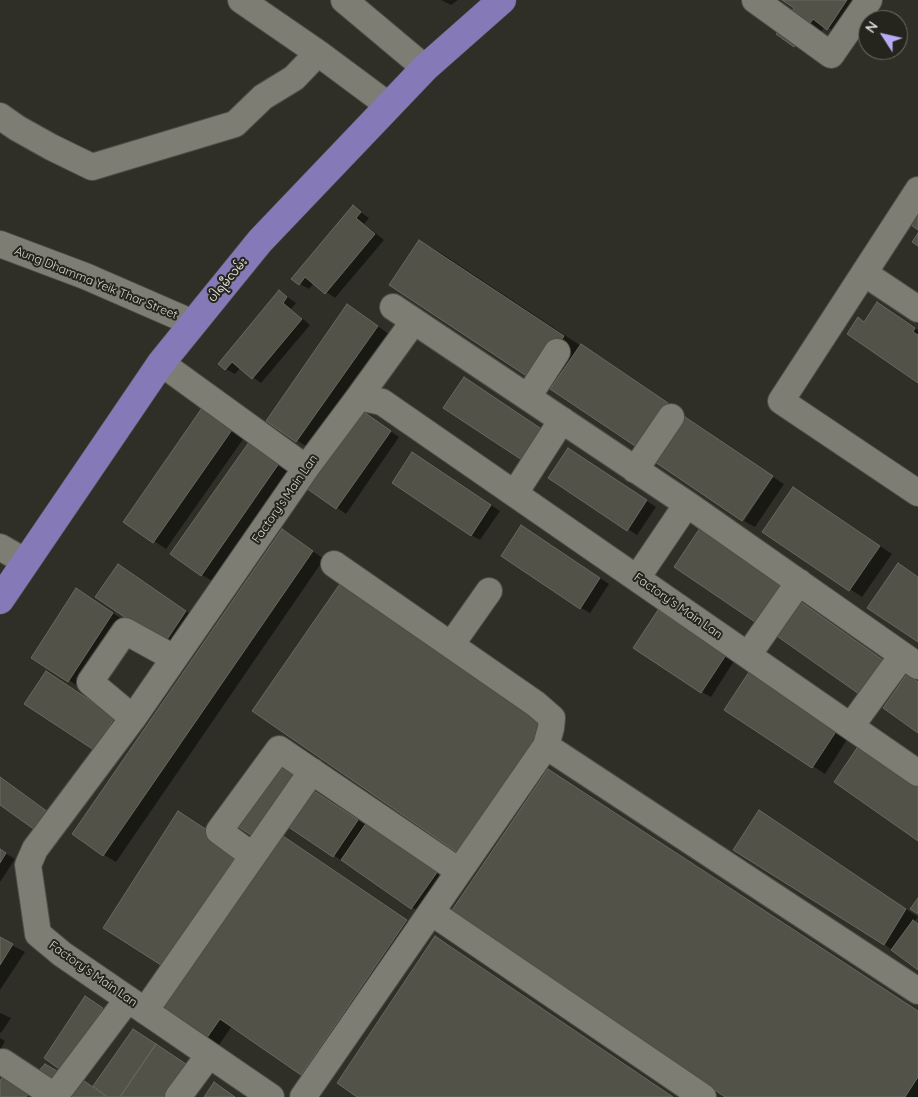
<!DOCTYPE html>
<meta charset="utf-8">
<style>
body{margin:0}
#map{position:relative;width:918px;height:1097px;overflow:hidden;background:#302f27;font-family:Quicksand,sans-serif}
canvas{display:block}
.north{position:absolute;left:858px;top:10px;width:50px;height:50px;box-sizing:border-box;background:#26251d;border:1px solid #6e6d66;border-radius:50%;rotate:305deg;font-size:14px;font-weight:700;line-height:20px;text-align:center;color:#d9d9d4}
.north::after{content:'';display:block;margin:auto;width:18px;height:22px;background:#b6acf8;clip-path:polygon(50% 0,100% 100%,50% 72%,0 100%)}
</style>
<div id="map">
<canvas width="918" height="1097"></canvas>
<div class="north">N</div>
</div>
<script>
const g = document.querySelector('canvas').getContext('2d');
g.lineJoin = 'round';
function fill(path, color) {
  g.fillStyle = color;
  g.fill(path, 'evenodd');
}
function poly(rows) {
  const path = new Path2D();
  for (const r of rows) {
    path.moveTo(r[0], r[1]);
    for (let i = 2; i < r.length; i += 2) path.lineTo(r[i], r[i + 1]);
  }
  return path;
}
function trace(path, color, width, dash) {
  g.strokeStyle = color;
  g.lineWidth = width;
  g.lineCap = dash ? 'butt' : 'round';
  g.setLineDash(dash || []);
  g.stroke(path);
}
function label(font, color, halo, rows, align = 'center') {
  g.font = font + ' Quicksand,"Noto Sans Myanmar",sans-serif';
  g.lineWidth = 4;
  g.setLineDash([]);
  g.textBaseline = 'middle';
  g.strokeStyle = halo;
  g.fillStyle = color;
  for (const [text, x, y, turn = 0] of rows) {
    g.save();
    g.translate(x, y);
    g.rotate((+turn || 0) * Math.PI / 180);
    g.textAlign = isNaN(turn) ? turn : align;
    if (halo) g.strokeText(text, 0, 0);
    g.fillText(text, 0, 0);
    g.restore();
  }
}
fill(poly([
 [441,0,458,0,451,5],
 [785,0,864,0,840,35,825,26,807,53,777,33,795,7],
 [353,207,369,218,364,224,384,240,335,298,314,283,309,289,300,284],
 [420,241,444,255,581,346,593,352,680,411,559,394,534,380],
 [280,292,296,303,291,309,310,325,261,383,240,368,235,374,226,369,220,364],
 [878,304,918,330,918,381,865,323],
 [359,313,389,334,309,448,267,421],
 [204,407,246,435,166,549,124,521],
 [370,417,399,437,346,514,308,488],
 [252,440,294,467,214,582,202,575],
 [578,455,656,507,637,535,550,478],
 [422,459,500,511,480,540,471,535],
 [773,477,784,484,755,527,744,521],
 [793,488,892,554,862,597,764,532],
 [531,532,609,584,590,613,581,608],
 [294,538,324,559,116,862,104,855],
 [127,571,195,617,173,648,164,643],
 [85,595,122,619,78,686,33,657],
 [799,601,895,668,872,700],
 [658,612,734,661,711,697,702,692],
 [46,673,123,723,94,749],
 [750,673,848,738,825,774,726,709],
 [549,771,573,785,918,1011,918,1097,727,1097],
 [318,794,446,877,421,913,285,823],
 [772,819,918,917,914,922,918,924,918,969,884,944],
 [292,842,418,928,314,1081,232,1026,219,1045,207,1038],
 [0,850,15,859,0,882],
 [436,937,448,944,672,1097,360,1097],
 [0,939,25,952,0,990],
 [95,1002,112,1014,63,1069],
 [0,1013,11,1018,1,1033,0,1032],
 [133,1031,181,1097,73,1097,93,1088],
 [0,1038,5,1041,0,1050]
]), '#0007');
const building = poly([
 [782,0,847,0,827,30,813,19,794,47,776,34,794,8,782,0],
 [353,205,361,212,356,218,375,234,325,294,305,277,299,285,291,279,353,205],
 [918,207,918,230,907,222,918,207],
 [918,233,918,246,912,242,918,233],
 [419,240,564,336,534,381,389,285,419,240],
 [279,290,287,297,283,303,302,319,252,379,232,362,225,370,218,364,279,290],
 [877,302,915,328,913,332,918,335,918,383,847,334,858,317,864,322,877,302],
 [347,304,378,326,296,442,266,421,347,304],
 [581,344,668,403,638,448,550,389,581,344],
 [464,377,543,430,522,460,443,408,464,377],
 [204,405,234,427,153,543,123,522,204,405],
 [361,410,391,431,336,509,306,488,361,410],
 [685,417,773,476,742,521,655,462,685,417],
 [252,438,282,459,201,576,170,554,252,438],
 [568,448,647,500,627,531,548,478,568,448],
 [412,452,491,505,471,536,392,483,412,452],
 [793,487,880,546,849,591,762,532,793,487],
 [704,522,791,581,761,626,674,567,704,522],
 [521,525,600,578,580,609,501,556,521,525],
 [282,529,313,551,103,856,72,834,282,529],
 [898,563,918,577,918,642,867,608,898,563],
 [118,564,186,611,164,644,95,597,118,564],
 [344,578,545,727,458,853,252,711,344,578],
 [76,588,113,613,68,682,31,658,76,588],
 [798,600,883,660,859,694,774,634,798,600],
 [658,610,726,655,701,693,633,648,658,610],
 [46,671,115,717,94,750,24,704,46,671],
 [749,672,837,730,812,768,724,710,749,672],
 [907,674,918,682,918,733,883,708,907,674],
 [859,745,918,787,918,841,834,782,859,745],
 [277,763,296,776,255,838,236,825,277,763],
 [548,769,918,1011,918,1077,905,1097,725,1097,452,910,548,769],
 [0,777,48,812,35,830,0,805,0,777],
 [308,787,358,820,333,857,284,824,308,787],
 [759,810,906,909,884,945,733,850,759,810],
 [178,811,239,851,164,967,103,928,178,811],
 [367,822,438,871,411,909,341,860,367,822],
 [280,834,407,920,301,1075,220,1019,206,1039,160,1007,280,834],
 [0,849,6,853,0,863,0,849],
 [918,898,918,914,910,909,918,898],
 [913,920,918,924,918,970,891,950,913,920],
 [435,936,673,1097,357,1097,337,1083,435,936],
 [0,937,13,944,0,965,0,937],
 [85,996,103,1008,62,1071,44,1058,85,996],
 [133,1029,156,1044,120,1097,108,1097,93,1086,133,1029],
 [156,1044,189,1066,168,1097,120,1097,156,1044],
 [45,1064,67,1077,56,1089,31,1079,45,1064],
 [3,1076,28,1094,26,1097,0,1097,0,1081,3,1076],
 [80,1078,107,1097,71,1097,68,1095,80,1078],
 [214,1082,235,1097,204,1097,214,1082]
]);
fill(building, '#525249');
trace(building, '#69685f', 1);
const minor = poly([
 [241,0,318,53,388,105],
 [344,0,425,68],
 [755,0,831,55,869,0],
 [0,116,17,128,51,147,92,167,235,124,263,97,294,78,318,53],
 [918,190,781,401,918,493],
 [0,244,85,276,193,323],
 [864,273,918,309],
 [393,307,687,504,918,666],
 [161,363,306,468],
 [359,397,414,321],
 [528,397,557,352],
 [635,470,671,417],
 [515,493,562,420],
 [0,547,26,562],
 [334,564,536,704,552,718,551,728,546,746],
 [637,578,687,504],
 [451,645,489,591],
 [748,655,799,582],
 [133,718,90,682,125,631,174,658],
 [851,726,902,656],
 [253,856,219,831,279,749,459,871],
 [431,912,703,1097],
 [145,1011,312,771],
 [3,1062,56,1097],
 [55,1096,128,999],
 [178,1097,209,1055],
 [271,1097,62,954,38,934,28,865,35,849,133,718,306,468,359,397,382,402,918,773],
 [303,1097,546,746,918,991]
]);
const major = poly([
 [0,600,161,363,260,241,425,68,502,0]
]);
trace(minor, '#4e4d47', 28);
trace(major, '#4e4d47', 29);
trace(minor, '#7e7d74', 26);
trace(major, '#8579b7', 28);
label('12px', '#d9d9d4', '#26251d', [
 ["ပါရမီလမ်း",228,280,-50],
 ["Aung Dhamma Yeik Thar Street",96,283,22],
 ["Factory's Main Lan",285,499,-55],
 ["Factory's Main Lan",678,606,35],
 ["Factory's Main Lan",93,974,35]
]);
</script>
